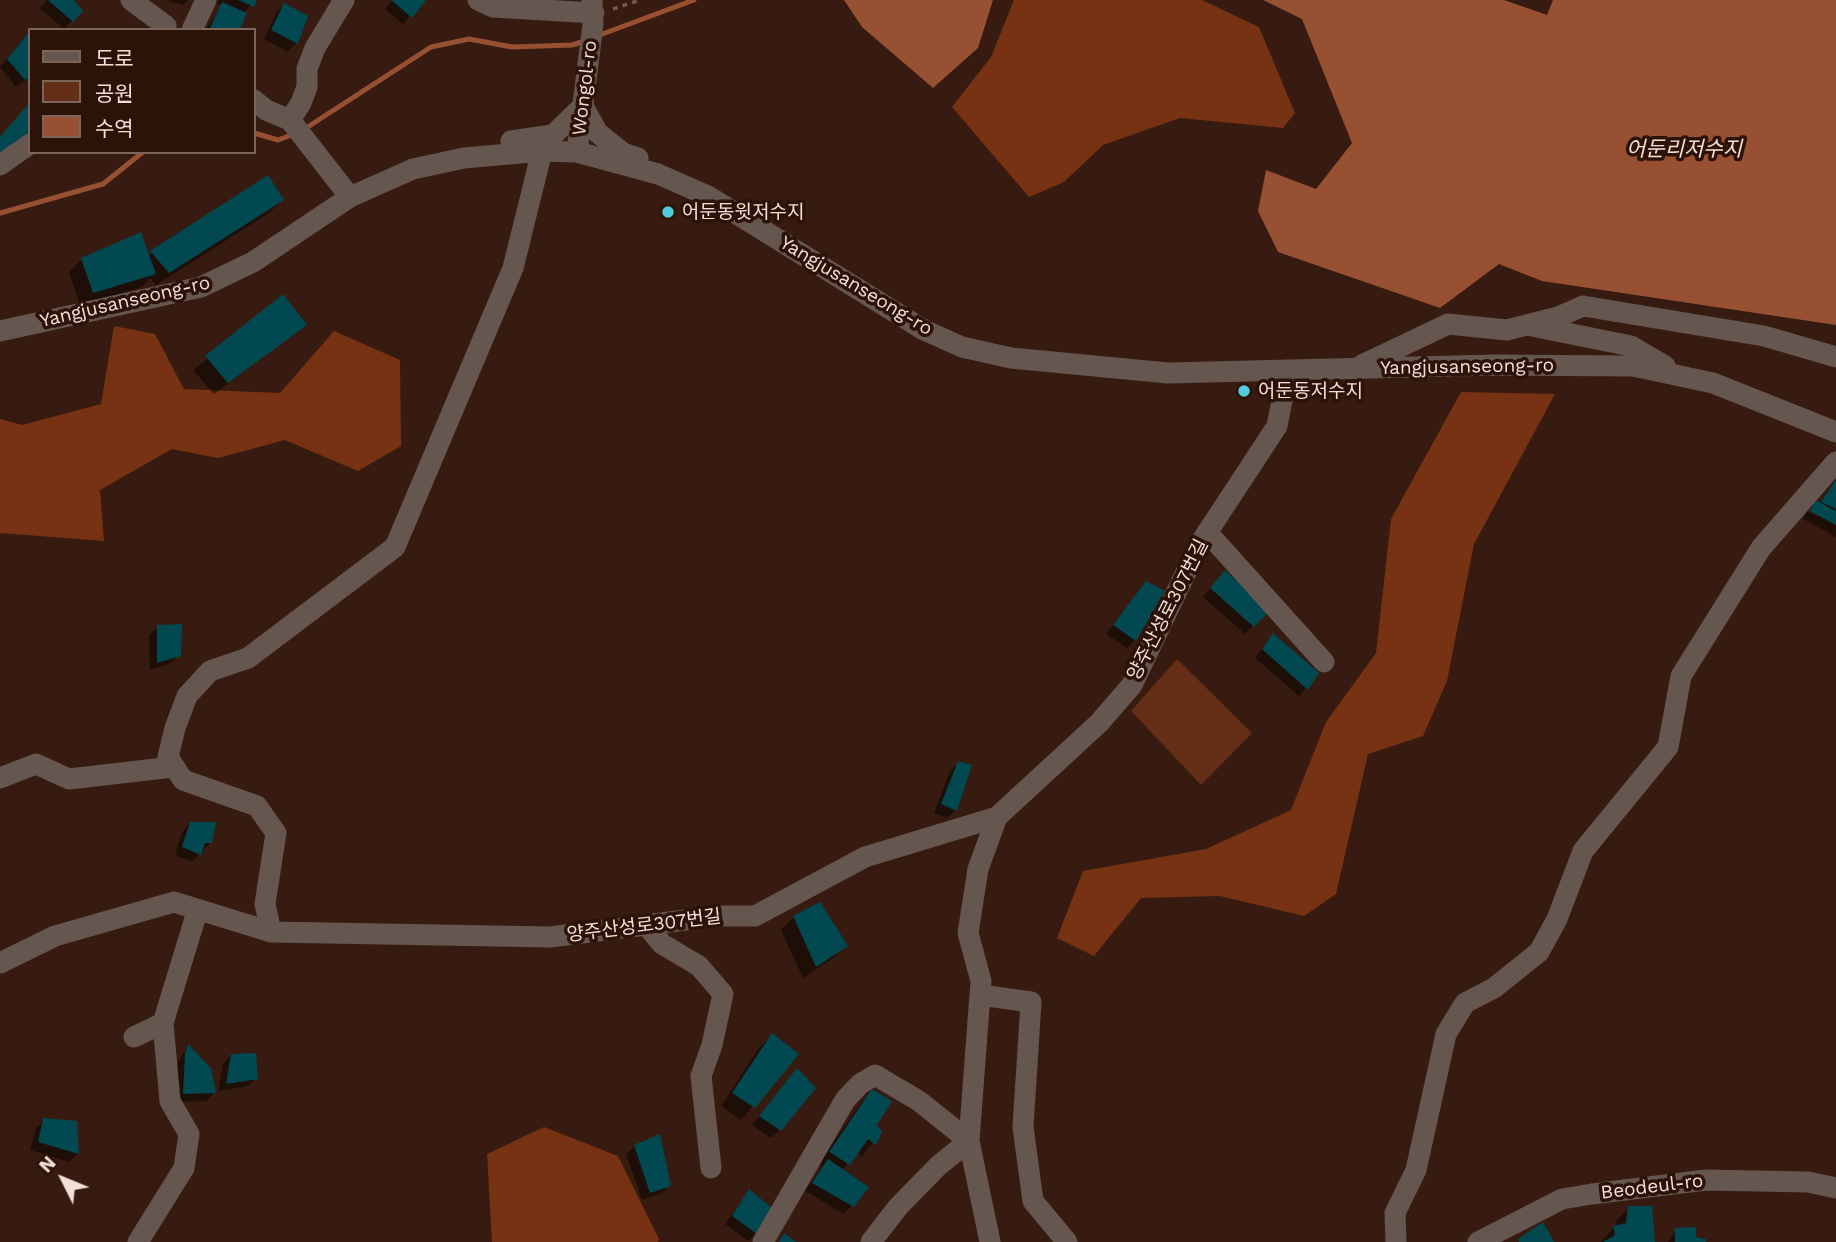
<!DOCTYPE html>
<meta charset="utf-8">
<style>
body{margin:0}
#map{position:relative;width:1836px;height:1242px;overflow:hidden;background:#371b10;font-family:"Work Sans","Noto Sans KR",sans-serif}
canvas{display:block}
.legend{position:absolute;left:28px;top:28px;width:228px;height:126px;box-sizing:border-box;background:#2c1207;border:2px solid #7b645a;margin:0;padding:9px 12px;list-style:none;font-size:21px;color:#f2dfd7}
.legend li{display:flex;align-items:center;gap:14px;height:35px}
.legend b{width:35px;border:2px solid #7b645a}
.north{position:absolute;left:28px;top:1144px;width:70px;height:70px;-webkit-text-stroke:5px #2c1207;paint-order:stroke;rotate:313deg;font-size:19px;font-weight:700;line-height:28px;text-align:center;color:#f2dfd7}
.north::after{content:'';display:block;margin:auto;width:24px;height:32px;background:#f2dfd7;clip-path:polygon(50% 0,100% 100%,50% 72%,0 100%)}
</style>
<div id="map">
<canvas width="1836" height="1242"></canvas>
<ul class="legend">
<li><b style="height:9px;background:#655650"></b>도로</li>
<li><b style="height:19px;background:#652e16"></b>공원</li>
<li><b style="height:19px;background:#975032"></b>수역</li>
</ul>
<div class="north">N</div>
</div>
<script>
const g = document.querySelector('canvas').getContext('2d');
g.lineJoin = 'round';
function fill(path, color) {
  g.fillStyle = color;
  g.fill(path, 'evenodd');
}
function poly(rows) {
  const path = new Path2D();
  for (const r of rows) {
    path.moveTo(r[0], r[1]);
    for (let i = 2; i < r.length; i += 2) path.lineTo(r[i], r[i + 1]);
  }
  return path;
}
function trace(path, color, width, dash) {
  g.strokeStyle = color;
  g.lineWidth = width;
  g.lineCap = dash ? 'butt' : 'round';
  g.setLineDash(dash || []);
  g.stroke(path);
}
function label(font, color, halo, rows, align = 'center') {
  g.font = font + ' "Work Sans","Noto Sans KR",sans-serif';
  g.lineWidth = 7;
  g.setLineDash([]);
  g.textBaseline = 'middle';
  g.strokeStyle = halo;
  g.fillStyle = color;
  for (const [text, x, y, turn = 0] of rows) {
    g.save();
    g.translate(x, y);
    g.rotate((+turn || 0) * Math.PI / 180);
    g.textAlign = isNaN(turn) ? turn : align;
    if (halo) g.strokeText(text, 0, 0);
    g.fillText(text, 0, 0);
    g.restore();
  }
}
fill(poly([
 [1177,659,1252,733,1201,785,1131,711]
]), '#652e16');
fill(poly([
 [1014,0,1202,0,1259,27,1295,113,1283,128,1180,118,1103,145,1064,182,1029,197,952,107,991,57],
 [114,326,155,334,184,389,280,393,334,331,400,360,401,446,358,471,285,440,218,458,172,449,100,490,104,541,0,533,0,419,22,425,101,404],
 [1461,392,1555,394,1474,544,1447,681,1423,736,1368,754,1336,894,1304,916,1220,896,1141,898,1094,956,1057,938,1083,871,1206,849,1291,810,1326,722,1376,653,1391,519],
 [544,1127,618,1156,659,1239,658,1242,492,1242,487,1154]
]), '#773213');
fill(poly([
 [844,0,993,0,978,48,933,88,862,27],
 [1263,0,1504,0,1547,15,1553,0,1836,0,1836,325,1542,281,1499,264,1440,308,1278,252,1258,211,1266,170,1316,189,1352,143,1302,19]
]), '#975032');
fill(poly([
 [47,0,74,0,81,11,64,29,40,8],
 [164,0,188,0,183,5],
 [218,0,255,0,244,13,238,30,206,30,222,5,217,3],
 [392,0,424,0,403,24,385,9],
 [284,5,306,16,296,43,288,52,264,39,276,13],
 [25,37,30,55,30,78,16,87,0,67],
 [282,200,269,213,156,285,150,278,142,287,80,305,69,272,82,259,147,255],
 [282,297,305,325,214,394,193,370],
 [1836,483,1836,537,1803,519,1807,511,1819,517,1821,515,1809,508,1815,502,1819,504],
 [1217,580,1267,611,1245,634,1203,597],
 [1138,592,1135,640,1127,648,1106,634],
 [157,627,179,655,171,663,150,670,149,635],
 [1273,635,1306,688,1299,696,1255,658],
 [958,763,956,810,947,818,934,813,950,771],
 [190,824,211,842,192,862,175,855,182,832],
 [794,917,846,945,833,958,803,978,781,930],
 [772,1036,796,1055,741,1120,721,1106,759,1048],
 [188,1046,214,1093,206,1101,176,1102,177,1064],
 [231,1055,256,1078,248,1086,218,1091,223,1064],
 [789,1079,780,1130,771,1138,752,1125],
 [872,1091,875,1126,880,1132,862,1157,857,1152,842,1170,852,1206,844,1214,805,1191,822,1167,818,1165,860,1104],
 [44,1120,75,1122,77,1154,69,1162,30,1150,36,1128],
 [635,1146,669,1186,661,1194,642,1200,626,1154],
 [749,1192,756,1233,748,1241,725,1224],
 [1629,1208,1653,1242,1601,1242,1615,1227,1616,1221],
 [1676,1230,1694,1239,1705,1242,1668,1242]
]), '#0007');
trace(poly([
 [597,36,694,0],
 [303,130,431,47,469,39,512,47,572,45,585,41],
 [254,133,278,140,294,134],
 [0,213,103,184,143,152]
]), '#975032', 5);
fill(poly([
 [48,0,74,0,83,11,73,22],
 [238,0,257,0,254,7],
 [391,0,426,0,412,18],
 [222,2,247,13,240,30,209,30],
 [284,3,308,16,298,44,271,30],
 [30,31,30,77,25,80,7,59],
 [30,102,30,132,0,158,0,137],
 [268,175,284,200,169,273,150,251],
 [141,232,156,274,93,293,81,258],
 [283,294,307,325,228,383,205,356],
 [1836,480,1836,509,1821,502],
 [1815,500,1836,511,1836,525,1810,511],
 [1225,570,1269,611,1254,627,1210,588],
 [1146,581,1165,591,1136,641,1113,625],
 [182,624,181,656,157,663,157,625],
 [1273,633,1319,673,1308,690,1262,649],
 [958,761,972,765,957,811,941,804],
 [190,822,216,822,212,843,205,843,201,855,182,847],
 [820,902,848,946,816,967,793,916],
 [772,1033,799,1054,755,1108,732,1093],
 [188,1044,211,1068,216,1093,183,1094,185,1054],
 [256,1053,258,1079,226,1084,231,1054],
 [797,1068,816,1088,781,1131,759,1116],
 [872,1089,892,1101,877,1125,882,1132,876,1145,868,1139,850,1165,829,1152],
 [43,1118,77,1121,79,1154,38,1142],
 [660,1134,671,1186,650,1193,634,1145],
 [828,1159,869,1187,854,1207,812,1183],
 [749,1189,776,1211,757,1234,732,1216],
 [1628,1206,1652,1206,1655,1242,1603,1242,1615,1235,1613,1226,1626,1223],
 [1543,1222,1554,1242,1519,1242,1518,1239],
 [1696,1227,1696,1237,1706,1239,1706,1242,1675,1242,1675,1228],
 [784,1233,796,1242,779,1242]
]), '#014851');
trace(poly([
 [613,9,640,0]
]), '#735a50', 3.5, [5, 5]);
trace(poly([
 [131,0,166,26],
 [478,0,493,7,594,13],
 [192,30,206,0],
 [254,100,266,110,290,120,350,197],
 [290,120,301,103,307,87,307,69,315,48,344,0],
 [511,141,553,135,583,106,598,133,623,153,638,158],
 [542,151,513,268,395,547,248,658,210,671,187,696,175,728,168,757,183,780,257,806,276,833,265,904,271,932,550,937,717,916,755,916,865,857,997,817,1099,723,1132,685,1199,545,1277,426,1288,370],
 [577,152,593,24,592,0],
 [0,165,30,144],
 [1532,326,1631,346,1665,366],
 [0,331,201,287,253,262,350,197,413,169,464,158,542,151,577,152,658,174,708,196,924,330,962,347,1011,358,1168,373,1495,365,1633,366,1713,383,1836,432],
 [1362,365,1448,324,1507,330,1558,317,1583,306,1764,336,1836,357],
 [1207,532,1324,662],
 [0,778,36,764,69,779,173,767],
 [648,927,662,944,699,966,723,994,712,1045,701,1076,711,1168],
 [0,963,55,936,174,902,271,932],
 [980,995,1031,1002,1023,1127,1033,1201,1067,1242],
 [134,1037,163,1023],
 [138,1242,184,1168,189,1134,170,1101,163,1023,197,912],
 [763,1242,845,1100,860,1084,875,1075,919,1101,969,1141],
 [871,1242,898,1207,938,1166,969,1141],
 [990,1242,969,1141,981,981,968,933,978,869,997,817],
 [1396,1242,1395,1213,1416,1170,1446,1034,1465,1003,1494,988,1539,952,1557,919,1583,851,1668,747,1681,676,1761,548,1836,462],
 [1478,1242,1562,1199,1592,1194,1706,1180,1808,1182,1836,1188]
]), '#655650', 21);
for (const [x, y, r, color] of [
 [668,212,7,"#53cbdc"],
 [1244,391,7,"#53cbdc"]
]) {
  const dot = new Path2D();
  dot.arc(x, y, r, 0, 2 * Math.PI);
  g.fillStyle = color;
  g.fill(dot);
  trace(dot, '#2c1207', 2.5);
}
label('19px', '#f2dfd7', '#2c1207', [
 ["Wongol-ro",585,88,-83],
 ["Yangjusanseong-ro",856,286,31],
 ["Yangjusanseong-ro",125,302,-13],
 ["Yangjusanseong-ro",1467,367,-1],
 ["양주산성로307번길",1168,610,-63],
 ["양주산성로307번길",644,926,-7],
 ["Beodeul-ro",1652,1187,-7]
]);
label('19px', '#f2dfd7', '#2c1207', [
 ["어둔동윗저수지",682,212],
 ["어둔동저수지",1258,391]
], 'left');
label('italic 21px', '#f5dfd7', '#2c1207', [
 ["어둔리저수지",1684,150]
]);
</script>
